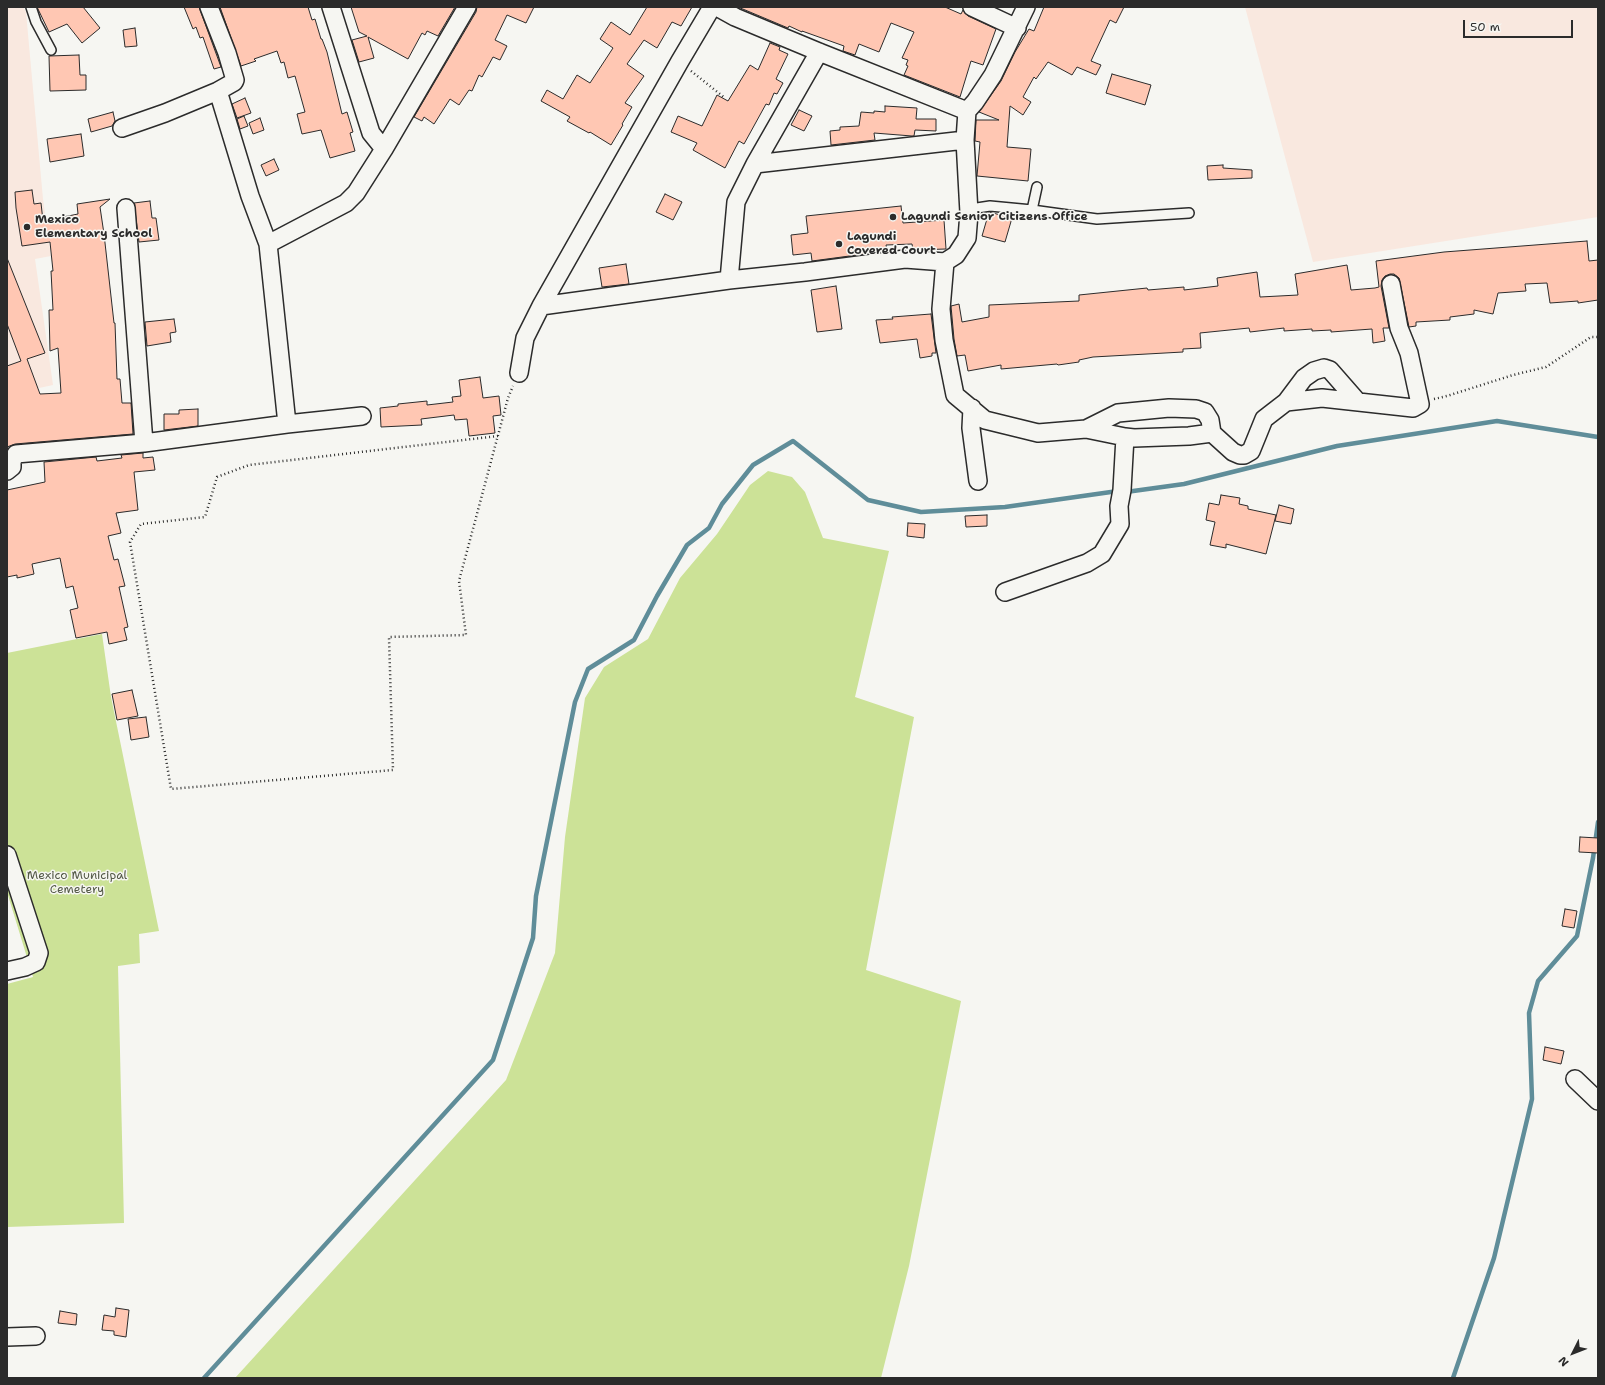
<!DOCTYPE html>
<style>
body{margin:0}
#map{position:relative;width:1605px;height:1385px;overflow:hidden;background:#f6f6f2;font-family:"Shantell Sans",sans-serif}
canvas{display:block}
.frame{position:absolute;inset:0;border:8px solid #2b2b2b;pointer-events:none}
.north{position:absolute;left:1553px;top:1333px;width:40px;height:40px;-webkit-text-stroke:3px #f6f6f2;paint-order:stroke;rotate:228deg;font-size:11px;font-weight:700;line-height:16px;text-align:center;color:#2b2b2b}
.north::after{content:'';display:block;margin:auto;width:14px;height:18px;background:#2b2b2b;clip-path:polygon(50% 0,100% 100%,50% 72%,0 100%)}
.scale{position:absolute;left:1463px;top:20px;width:110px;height:18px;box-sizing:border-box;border:2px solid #2b2b2b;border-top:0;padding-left:5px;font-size:12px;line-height:14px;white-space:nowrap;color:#2b2b2b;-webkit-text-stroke:3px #f6f6f2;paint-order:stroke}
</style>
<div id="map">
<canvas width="1605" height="1385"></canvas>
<div class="frame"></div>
<div class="north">N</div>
<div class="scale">50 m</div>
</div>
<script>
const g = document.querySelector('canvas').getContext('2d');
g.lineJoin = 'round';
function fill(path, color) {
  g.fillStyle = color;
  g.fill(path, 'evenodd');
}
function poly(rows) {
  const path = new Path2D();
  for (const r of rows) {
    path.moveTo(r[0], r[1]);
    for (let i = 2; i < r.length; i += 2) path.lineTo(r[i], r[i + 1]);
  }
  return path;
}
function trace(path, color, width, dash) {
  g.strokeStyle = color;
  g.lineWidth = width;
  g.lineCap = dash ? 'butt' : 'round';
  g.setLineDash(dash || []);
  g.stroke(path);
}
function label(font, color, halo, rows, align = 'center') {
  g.font = font + ' "Shantell Sans",sans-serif';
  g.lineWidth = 3;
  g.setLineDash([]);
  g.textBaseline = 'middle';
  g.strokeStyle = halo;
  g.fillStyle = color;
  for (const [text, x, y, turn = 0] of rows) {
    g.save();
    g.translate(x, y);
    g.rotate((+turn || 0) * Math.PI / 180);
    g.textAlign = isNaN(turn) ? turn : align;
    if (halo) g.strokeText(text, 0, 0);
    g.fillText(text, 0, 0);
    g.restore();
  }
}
fill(poly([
 [7,7,23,7,26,12,43,199,51,256,35,259,53,385,7,395],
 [1245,7,1598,7,1598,217,1313,262]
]), '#f9e8df');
fill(poly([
 [768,471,792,477,805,492,823,538,889,551,855,697,914,717,866,970,961,1001,909,1266,881,1378,235,1378,506,1080,555,953,565,837,585,698,604,667,648,639,680,578,717,534,750,485],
 [102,634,111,697,159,931,139,934,140,963,118,966,124,1223,7,1227,7,984,33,977,7,892,7,653]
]), '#cce297');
trace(poly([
 [1126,492,1184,484,1337,446,1497,421,1598,437],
 [204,1378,493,1060,533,938,536,896,575,702,588,669,634,640,657,596,687,545,709,528,722,504,753,465,793,441,868,500,921,512,1005,507,1118,491],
 [1453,1378,1494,1258,1532,1099,1529,1013,1538,981,1577,936,1593,858,1598,822]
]), '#5f8d99', 4.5);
const building = poly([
 [37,7,83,7,100,28,82,43,67,24,49,32,37,7],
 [184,7,199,7,221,67,214,69,203,37,200,38,196,27,193,29,184,7],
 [220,7,308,7,312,20,315,19,321,39,322,39,327,52,342,114,347,112,353,132,350,133,355,151,330,158,321,130,302,134,297,114,305,112,295,76,288,78,284,62,281,63,277,51,254,59,256,61,241,66,220,7],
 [351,7,455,7,438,36,427,31,425,35,422,33,408,59,368,37,374,58,359,62,352,40,367,36,359,32,351,7],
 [477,7,534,7,526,23,507,15,495,40,507,46,500,60,493,57,482,77,479,75,472,91,469,90,459,105,450,99,434,124,424,117,422,121,414,117,476,12,477,7],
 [647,7,692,7,681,26,672,22,657,48,644,40,627,64,644,76,625,103,632,107,622,124,623,125,611,145,590,132,589,133,567,121,570,117,541,101,547,90,563,99,577,75,590,83,613,48,600,39,611,22,630,35,647,7],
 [738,7,945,7,961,14,963,10,968,16,996,29,983,65,971,61,960,97,904,75,908,66,906,65,908,60,902,58,914,32,891,23,879,52,859,44,855,55,843,51,844,46,802,31,802,32,789,26,788,28,738,7],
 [1044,7,1124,7,1116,23,1110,20,1091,61,1101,65,1096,75,1077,67,1072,75,1048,62,1036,79,1034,77,1023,97,1031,102,1023,115,1010,106,1007,147,1031,149,1028,181,977,176,980,142,975,141,976,120,999,120,979,112,1001,81,1015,52,1029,29,1034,31,1044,7],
 [135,28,137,46,125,47,123,30,135,28],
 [770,43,780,47,779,50,788,54,776,79,783,83,777,94,774,93,769,105,766,104,744,144,739,141,725,168,693,150,697,143,671,132,678,116,702,126,717,95,728,101,750,65,758,70,770,43],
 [79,55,80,75,86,75,86,90,50,91,49,56,79,55],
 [1112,74,1151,85,1145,105,1106,93,1112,74],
 [245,98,251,113,237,118,232,104,245,98],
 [885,106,917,108,916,119,936,119,936,131,915,130,914,136,912,136,874,133,875,140,831,145,830,131,840,130,840,127,859,126,861,112,874,113,874,111,885,112,885,106],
 [799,110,812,116,804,131,791,125,799,110],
 [113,112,115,121,112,126,91,132,88,119,113,112],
 [244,116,248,126,240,129,237,119,244,116],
 [260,118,264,130,253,134,249,123,260,118],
 [81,134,84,156,50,162,47,139,81,134],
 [274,159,279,170,266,176,261,165,274,159],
 [1223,165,1223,168,1252,170,1252,178,1208,180,1207,166,1223,165],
 [32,190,34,204,41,203,43,221,78,214,77,204,110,199,100,207,104,234,114,323,115,323,117,379,120,379,122,403,131,403,133,434,15,444,7,447,7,366,21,361,7,324,7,258,45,353,27,359,40,394,61,393,58,348,50,351,49,310,53,310,51,271,53,271,50,242,22,246,16,208,15,192,32,190],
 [665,194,682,202,673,220,656,212,665,194],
 [150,201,152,218,156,218,159,240,139,242,134,203,150,201],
 [901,206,903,223,944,220,946,249,913,250,912,244,886,245,887,251,812,261,811,253,793,255,791,235,808,233,806,216,901,206],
 [989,212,1012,218,1005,242,982,236,989,212],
 [1587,241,1589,261,1598,260,1598,300,1578,303,1578,301,1550,303,1547,283,1525,284,1526,291,1498,293,1493,314,1474,310,1474,314,1450,317,1450,320,1416,322,1416,326,1409,327,1399,278,1394,274,1390,274,1385,276,1382,280,1381,286,1389,328,1383,328,1385,341,1373,343,1372,329,1331,332,1331,330,1312,331,1312,329,1284,331,1284,328,1250,332,1249,328,1200,333,1201,348,1183,349,1183,352,1093,357,1079,360,1079,362,1058,365,1057,364,1001,369,1001,365,968,371,965,355,957,356,954,339,951,306,959,304,962,322,989,317,989,305,1079,301,1079,295,1147,288,1148,290,1184,287,1184,290,1218,286,1217,278,1257,272,1260,297,1298,295,1295,274,1347,265,1351,290,1375,288,1379,287,1376,261,1444,252,1587,241],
 [626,264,629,284,602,287,599,268,626,264],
 [836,286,842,329,817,332,811,290,836,286],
 [931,314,936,353,932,353,932,356,920,358,917,339,880,343,876,320,893,319,892,317,931,314],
 [174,319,176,332,170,333,171,342,147,346,145,322,174,319],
 [480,377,483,398,499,396,501,415,493,416,495,433,469,436,467,419,455,420,454,415,421,419,422,425,381,427,380,408,398,406,398,404,427,401,427,405,453,402,452,397,461,396,459,380,480,377],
 [198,409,198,426,164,430,164,414,179,414,179,410,198,409],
 [143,453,143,458,153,457,155,470,134,472,138,510,116,513,121,533,108,536,114,560,118,559,125,586,119,587,128,627,124,628,127,640,109,644,107,632,76,638,70,610,78,608,73,586,66,588,60,558,32,564,34,574,17,578,17,575,7,577,7,490,45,482,44,462,96,457,97,461,122,458,121,455,143,453],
 [1221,495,1240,498,1239,504,1248,506,1248,509,1276,515,1266,554,1226,544,1226,548,1210,545,1215,522,1206,520,1209,503,1219,505,1221,495],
 [1279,505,1294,509,1291,524,1275,521,1279,505],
 [987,515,987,526,966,527,965,516,987,515],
 [908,523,925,524,924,538,907,536,908,523],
 [132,690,138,716,117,720,112,694,132,690],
 [146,717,149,737,131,740,128,719,146,717],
 [1580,837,1598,838,1598,853,1579,852,1580,837],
 [1565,909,1577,911,1574,928,1562,926,1565,909],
 [1545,1047,1564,1051,1561,1064,1543,1060,1545,1047],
 [116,1308,129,1310,126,1337,114,1335,114,1331,102,1330,104,1315,115,1317,116,1308],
 [60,1311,77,1314,76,1325,58,1323,60,1311]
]);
fill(building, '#ffc7b3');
trace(building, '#2b2b2b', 1);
const lane = poly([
 [31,7,36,22,51,50],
 [1032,210,1037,187],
 [969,213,977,208,990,206,1032,210,1097,219,1189,213]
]);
const street = poly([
 [331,7,371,133,384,149],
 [717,7,735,17,819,52,967,111],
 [972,7,1017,28],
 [218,91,250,196,268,244],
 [967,111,965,140,969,213,967,238,956,255,945,262,941,309,944,340,955,395,985,420,1038,433,1086,429,1125,437,1122,490,1119,506,1120,524,1102,554,1087,563,1005,592],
 [967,111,975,102,993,75,1026,7],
 [122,128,165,113,218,91,234,82,235,80,227,53,209,7],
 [755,164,965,140],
 [729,280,736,202,755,164,819,52],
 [541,306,729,280,805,272,905,259,945,262],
 [519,373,525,338,541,306,680,61,712,7],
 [1286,402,1304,378,1314,371,1324,368,1330,370,1358,402],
 [972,408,971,428,978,481],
 [287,424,268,244,346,203,356,193,384,149,467,7],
 [1086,429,1118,413,1169,408,1196,409,1205,412,1210,420,1212,433],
 [1125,437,1134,438,1189,436,1212,433,1233,452,1240,455,1244,455,1251,451,1264,419,1286,402,1322,398,1413,408,1420,404,1409,353,1399,328,1391,284],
 [144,443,287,424,362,416],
 [7,471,12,467,12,461,16,454,144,443,126,208],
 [7,855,39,953,36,962,25,967,7,971],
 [1575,1079,1598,1101],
 [7,1337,36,1336]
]);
trace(lane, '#2b2b2b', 12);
trace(street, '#2b2b2b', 20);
trace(poly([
 [691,71,725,98],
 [1434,399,1447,396,1513,375,1546,367,1591,337,1598,337],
 [498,436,249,465,217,477,205,517,141,524,130,542,171,789,393,770,389,637,466,635,459,581,508,398,513,386]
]), '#2b2b2b', 2.5, [1, 3]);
trace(lane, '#f6f6f2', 9);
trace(street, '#f6f6f2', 17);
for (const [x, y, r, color] of [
 [893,217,4,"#2b2b2b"],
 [27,227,4,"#2b2b2b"],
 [839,244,4,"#2b2b2b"]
]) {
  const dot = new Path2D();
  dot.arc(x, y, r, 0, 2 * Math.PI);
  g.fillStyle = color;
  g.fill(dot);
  trace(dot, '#f6f6f2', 1.5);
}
label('bold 12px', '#2b2b2b', '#f6f6f2', [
 ["Lagundi Senior Citizens Office",901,217],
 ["Mexico",35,220],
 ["Elementary School",35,234],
 ["Lagundi",847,237],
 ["Covered Court",847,251]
], 'left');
label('12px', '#535946', '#f6f6f2', [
 ["Mexico Municipal",77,876],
 ["Cemetery",77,890]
]);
</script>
